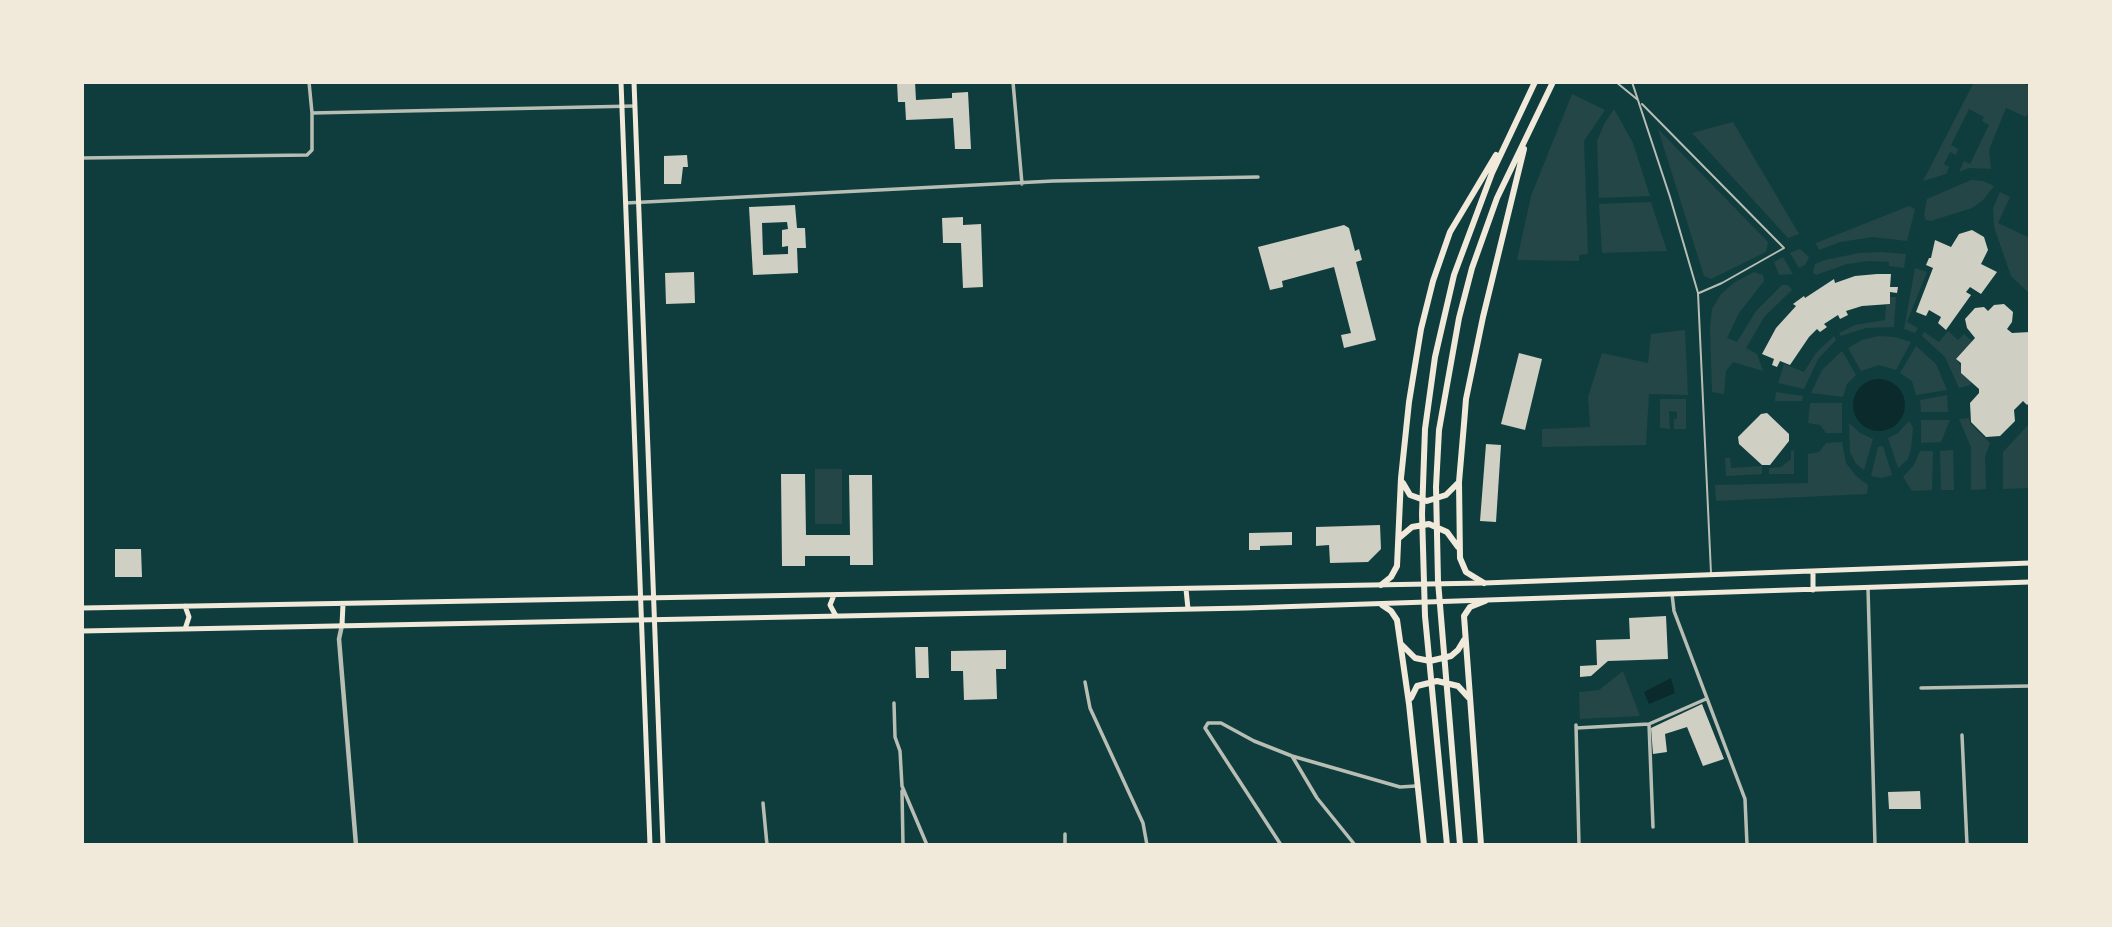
<!DOCTYPE html>
<style>
body{margin:0}
#map{position:relative;width:2112px;height:927px;overflow:hidden;background:#0f3d3e;font-family:"Fira Sans Condensed",sans-serif}
canvas{display:block}
.frame{position:absolute;inset:0;border:84px solid #f1e9da;pointer-events:none}
</style>
<div id="map">
<canvas width="2112" height="927"></canvas>
<div class="frame"></div>
</div>
<script>
const g = document.querySelector('canvas').getContext('2d');
g.lineJoin = 'round';
function fill(path, color) {
  g.fillStyle = color;
  g.fill(path, 'evenodd');
}
function poly(rows) {
  const path = new Path2D();
  for (const r of rows) {
    if (r.length === 3) {
      path.moveTo(r[0] + r[2], r[1]);
      path.arc(r[0], r[1], r[2], 0, 2 * Math.PI);
      continue;
    }
    path.moveTo(r[0], r[1]);
    for (let i = 2; i < r.length; i += 2) path.lineTo(r[i], r[i + 1]);
  }
  return path;
}
function trace(path, color, width, dash) {
  g.strokeStyle = color;
  g.lineWidth = width;
  g.lineCap = dash ? 'butt' : 'round';
  g.setLineDash(dash || []);
  g.stroke(path);
}
fill(poly([
 [1974,82,2021,82,2030,87,2030,109,2026,117,2006,108,1989,150,1991,169,1969,168,1959,172,1964,161,1970,164,1989,125,1982,121,1984,117,1969,109,1951,145,1958,149,1956,155,1950,152,1944,164,1949,167,1946,174,1923,181],
 [1572,94,1605,110,1584,141,1588,254,1579,255,1579,261,1517,260,1531,196],
 [1614,109,1633,143,1650,196,1599,198,1597,141,1604,124],
 [1733,122,1799,234,1788,238,1692,133],
 [1658,129,1768,242,1766,252,1711,279,1704,276],
 [1971,180,1983,181,1994,186,1983,200,1972,208,1931,221,1926,220,1924,215,1927,199],
 [2000,192,2010,197,1998,223,2030,238,2030,294,2011,276,1994,227,1993,208],
 [1651,202,1667,251,1602,253,1599,204],
 [1909,206,1915,209,1907,241,1873,237,1840,242,1819,250,1816,243],
 [1800,249,1809,257,1805,265,1799,268,1790,253],
 [1881,252,1906,254,1904,268,1889,266,1889,262,1869,261,1847,264,1816,275,1813,273,1815,264,1825,260,1859,253],
 [1783,257,1793,274,1779,275,1774,262],
 [1915,268,1927,272,1907,322,1918,328,1915,333,1904,329],
 [1754,272,1763,275,1764,281,1739,313,1727,338,1737,342,1756,311,1782,285,1788,285,1792,290,1765,316,1746,348,1757,354,1763,371,1733,362,1726,371,1724,394,1712,392,1710,328,1712,309,1721,294,1735,282],
 [1890,297,1896,297,1894,327,1866,328,1841,336,1839,333,1855,325,1885,320,1886,305,1890,304],
 [1685,330,1688,395,1649,394,1646,445,1542,447,1542,429,1590,427,1588,397,1602,353,1648,363,1651,334],
 [1948,331,1958,340,1964,334,1972,341,1956,359,1972,382,1970,385,1959,388,1945,357,1922,336,1924,332,1939,342],
 [1834,336,1836,340,1818,359,1804,389,1778,383,1784,364,1804,372,1816,353],
 [1879,336,1895,337,1911,342,1896,370,1879,365,1861,371,1848,348,1862,340],
 [1916,346,1936,364,1947,390,1916,395,1912,381,1900,373],
 [1842,351,1856,375,1847,384,1843,397,1811,393,1822,370],
 [1776,392,1803,396,1802,401,1775,401],
 [1947,395,1948,412,1921,412,1920,400],
 [1660,399,1686,399,1686,429,1674,429,1674,419,1677,419,1677,412,1669,411,1670,429,1660,428],
 [1810,403,1842,403,1842,433,1826,433,1820,425,1808,423],
 [1969,418,1970,423,1990,443,1985,457,1986,489,1971,490,1971,447,1959,419],
 [1921,420,1950,420,1941,442,1921,443],
 [1909,421,1913,428,1911,449,1908,459,1898,468,1888,438,1897,434],
 [1849,423,1860,433,1873,439,1864,470,1856,464,1850,452],
 [2030,423,2030,488,2003,489,2003,452],
 [1842,442,1846,463,1856,476,1868,485,1867,494,1716,501,1715,485,1808,483,1808,454,1819,452,1826,443],
 [1883,446,1892,475,1882,478,1871,476,1878,447],
 [1794,450,1794,474,1769,474,1769,468,1781,467,1791,459,1791,451],
 [1953,450,1954,490,1941,490,1940,451],
 [1920,451,1933,451,1932,490,1912,491,1903,477,1914,465],
 [1725,458,1730,458,1731,468,1762,466,1762,474,1726,476],
 [815,469,842,469,842,524,815,524],
 [1623,671,1640,716,1580,719,1579,692,1599,690]
]), '#244646');
fill(poly([
 [1879,405,26],
 [1671,678,1675,693,1649,704,1644,692]
]), '#0a2a2b');
fill(poly([
 [897,82,915,82,916,100,952,98,952,93,968,92,971,149,955,149,953,118,906,120,905,102,898,102],
 [687,155,688,167,683,167,681,184,664,184,664,156],
 [795,205,797,228,805,228,806,248,797,248,798,273,753,275,749,207],
 [787,222,788,229,782,230,782,247,788,246,788,254,763,255,762,223],
 [963,217,963,225,981,224,983,287,963,288,961,243,943,243,942,218],
 [1344,225,1349,228,1355,251,1359,249,1362,260,1356,262,1376,340,1344,348,1341,335,1351,333,1334,267,1282,281,1283,287,1270,290,1258,247],
 [1972,230,1984,237,1988,250,1981,264,1997,272,1981,294,1970,287,1966,292,1971,295,1946,330,1938,323,1941,317,1929,310,1926,316,1916,312,1933,268,1926,265,1929,258,1931,258,1935,240,1951,247,1959,234],
 [694,272,695,303,666,304,665,273],
 [1877,274,1891,274,1890,287,1898,287,1897,293,1890,292,1890,304,1862,306,1846,311,1848,315,1840,319,1838,315,1824,324,1827,327,1820,332,1817,329,1809,337,1790,365,1780,361,1777,367,1772,365,1774,359,1762,354,1776,328,1796,306,1793,304,1804,296,1805,298,1834,279,1835,283,1855,276],
 [2004,304,2013,312,2012,322,2007,329,2012,333,2030,332,2030,402,2027,405,2023,401,2014,410,2015,421,2000,436,1986,437,1971,422,1970,403,1979,393,1979,389,1961,373,1961,363,1956,359,1975,338,1967,328,1965,319,1975,308,1984,307,1988,311,1994,305],
 [1519,353,1542,359,1525,430,1501,424],
 [1767,413,1789,434,1789,441,1770,465,1762,465,1739,444,1738,437,1761,414],
 [1486,444,1501,445,1496,522,1480,521],
 [781,474,805,474,806,535,850,535,849,475,872,475,873,565,850,565,850,556,805,556,805,566,782,566],
 [1380,525,1381,549,1368,562,1330,563,1329,545,1316,546,1316,527],
 [1292,532,1292,545,1260,546,1260,550,1249,550,1249,533],
 [115,549,141,549,142,577,115,577],
 [1666,616,1668,659,1608,661,1591,676,1580,677,1580,666,1597,665,1596,640,1630,639,1629,618],
 [915,647,928,647,929,678,916,678],
 [1006,650,1006,669,996,669,997,699,964,700,963,671,951,671,951,651],
 [1702,704,1724,759,1703,766,1687,727,1665,734,1667,752,1653,754,1651,728],
 [1920,791,1921,809,1889,809,1888,792]
]), '#cfcfc3');
trace(poly([
 [1616,82,1638,100],
 [1632,82,1670,197,1698,293,1711,573],
 [1642,104,1784,248,1722,283,1699,293]
]), '#b8beb3', 2);
trace(poly([
 [1013,82,1022,184],
 [312,113,635,106],
 [82,158,307,155,312,150,312,113,309,82],
 [626,203,1053,181,1258,177],
 [1868,588,1875,845],
 [1672,594,1674,611,1745,799,1747,845],
 [1085,682,1090,708,1143,823,1147,845],
 [1921,688,2030,686],
 [894,703,895,737,900,751,902,786,927,845],
 [1649,724,1653,827],
 [1576,725,1579,845],
 [1576,728,1649,724,1706,699],
 [1962,735,1967,845],
 [1292,756,1317,798,1355,845],
 [902,791,903,845],
 [763,803,767,845],
 [1065,834,1065,845],
 [1281,845,1205,728,1208,723,1221,723,1254,741,1292,756,1400,787,1416,786]
]), '#b8beb3', 3.5);
trace(poly([
 [342,625,339,639,356,845]
]), '#b8beb3', 4.5);
trace(poly([
 [621,82,650,845],
 [634,82,663,845]
]), '#f1e9da', 5);
trace(poly([
 [1813,571,1813,590],
 [1186,589,1188,609],
 [834,595,830,605,836,616],
 [185,606,189,617,185,629],
 [82,608,1484,583,2030,563],
 [342,625,343,604],
 [82,631,1246,608,2030,582]
]), '#f1e9da', 5);
trace(poly([
 [1403,483,1410,495,1427,501,1446,495,1458,483],
 [1399,538,1412,527,1429,524,1447,532,1458,547],
 [1484,583,1466,572,1460,558,1459,482,1464,424,1466,399,1483,317,1524,149],
 [1381,585,1391,577,1397,566,1401,478,1409,402,1421,329,1433,281,1450,232,1496,155],
 [1382,605,1391,611,1397,620,1409,704,1424,845],
 [1402,645,1415,658,1430,661,1451,656,1458,650,1464,640],
 [1411,698,1417,686,1437,681,1458,686,1469,698],
 [1447,845,1425,616,1422,514,1425,429,1435,357,1454,275,1492,173,1535,82],
 [1460,845,1438,581,1436,487,1439,430,1459,318,1472,268,1497,198,1553,82],
 [1481,845,1464,616,1470,607,1485,601]
]), '#f1e9da', 6);
</script>
